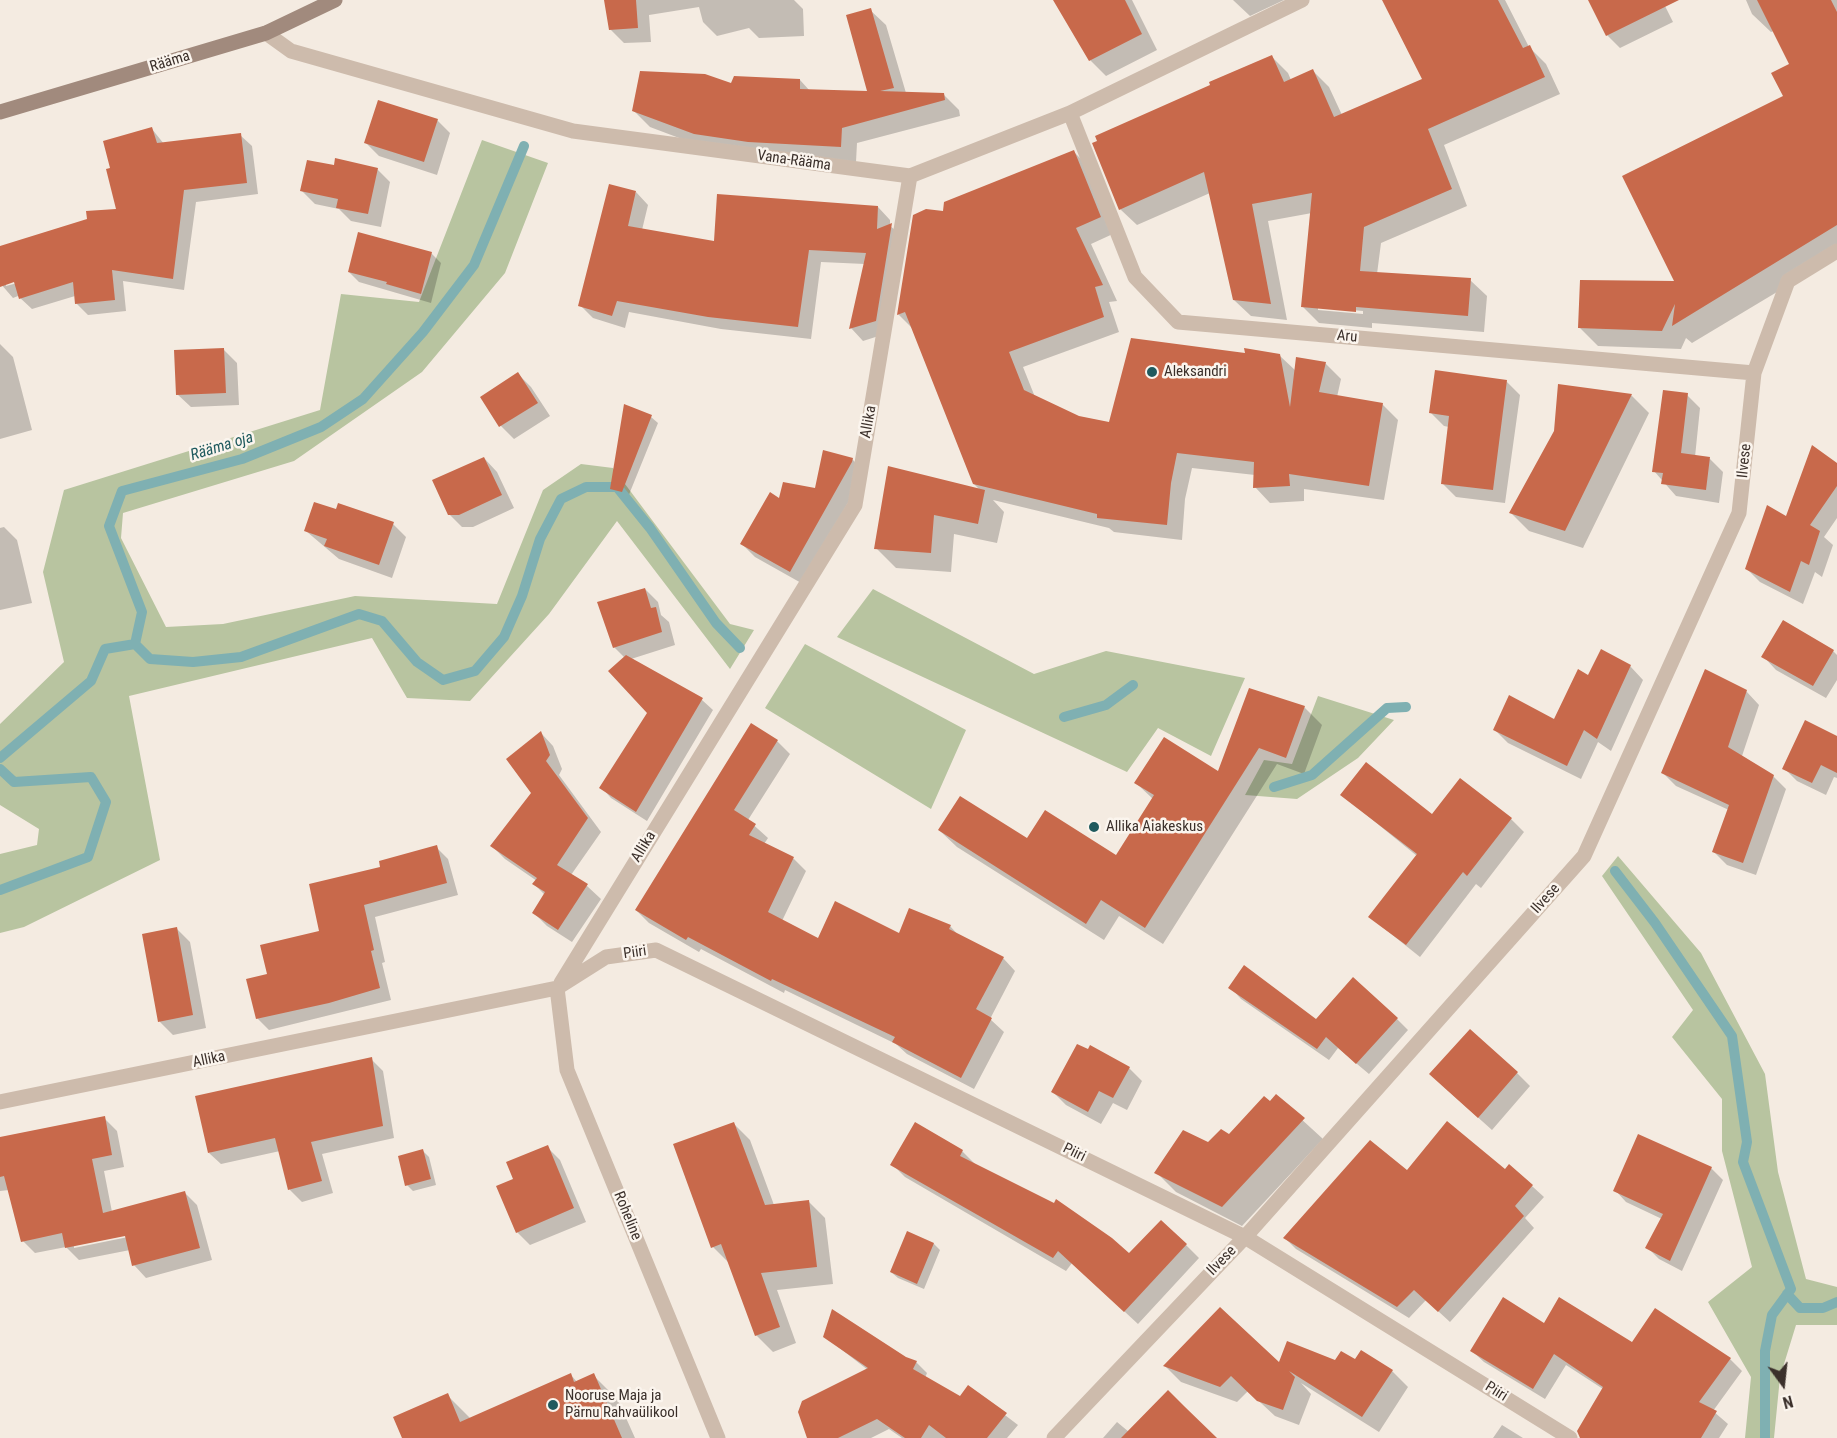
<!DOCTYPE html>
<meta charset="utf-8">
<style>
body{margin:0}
#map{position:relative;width:1837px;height:1438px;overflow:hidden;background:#f4ebe1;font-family:"Roboto Condensed",sans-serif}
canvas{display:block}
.north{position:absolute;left:1753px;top:1354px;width:60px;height:60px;-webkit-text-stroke:4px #fbf5ee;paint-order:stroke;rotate:165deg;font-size:16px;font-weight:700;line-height:24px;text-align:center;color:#3b302b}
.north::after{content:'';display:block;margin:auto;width:21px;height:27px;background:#3b302b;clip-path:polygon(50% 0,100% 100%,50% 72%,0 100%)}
</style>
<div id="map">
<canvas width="1837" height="1438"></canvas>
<div class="north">N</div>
</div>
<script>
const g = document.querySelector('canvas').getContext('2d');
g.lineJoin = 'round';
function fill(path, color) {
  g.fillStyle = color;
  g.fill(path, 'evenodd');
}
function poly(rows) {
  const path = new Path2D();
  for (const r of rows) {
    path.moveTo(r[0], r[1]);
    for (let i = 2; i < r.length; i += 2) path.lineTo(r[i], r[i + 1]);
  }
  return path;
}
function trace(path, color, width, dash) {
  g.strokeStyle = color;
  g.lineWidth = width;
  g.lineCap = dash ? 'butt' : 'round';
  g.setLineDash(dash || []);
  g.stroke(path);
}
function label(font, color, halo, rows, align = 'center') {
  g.font = font + ' "Roboto Condensed",sans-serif';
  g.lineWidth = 5;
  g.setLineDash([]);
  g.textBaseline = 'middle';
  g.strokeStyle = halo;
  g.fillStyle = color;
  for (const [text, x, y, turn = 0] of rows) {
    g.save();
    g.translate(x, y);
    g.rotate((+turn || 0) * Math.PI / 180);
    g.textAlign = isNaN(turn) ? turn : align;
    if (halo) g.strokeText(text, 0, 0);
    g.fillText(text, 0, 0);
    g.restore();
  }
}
fill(poly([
 [482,140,548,163,505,273,422,372,294,461,123,513,121,538,166,627,223,624,355,596,497,604,543,490,581,464,613,468,730,624,754,630,730,669,617,521,549,614,470,701,407,698,372,638,129,696,160,860,24,927,0,933,0,854,37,845,39,829,0,805,0,724,64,662,43,572,64,490,320,410,341,294,419,302],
 [873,589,1034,674,1106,651,1245,678,1211,756,1158,728,1127,772,837,637],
 [805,644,966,730,931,809,765,708],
 [1318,696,1394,720,1358,758,1297,799,1245,795,1264,760,1292,764],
 [1618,856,1701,953,1765,1074,1778,1172,1806,1279,1837,1287,1837,1325,1796,1325,1780,1377,1774,1438,1745,1438,1751,1377,1708,1302,1752,1267,1722,1151,1722,1099,1672,1037,1693,1010,1602,876]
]), '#b8c4a0');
fill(poly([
 [606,0,794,0,803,9,804,36,759,38,749,28,717,36,703,22,699,7,649,15,651,42,624,43,610,29],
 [1067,0,1132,0,1157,50,1106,76,1090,60],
 [1233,0,1284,0,1250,16],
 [1390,0,1505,0,1529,47,1546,64,1560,94,1444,145,1467,206,1381,243,1377,274,1470,280,1487,296,1484,332,1372,323,1372,328,1319,323,1302,306,1312,213,1268,221,1287,320,1251,316,1234,300,1210,193,1137,225,1120,209,1212,85,1272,57,1288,73,1291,80,1313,71,1329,87,1342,115,1424,79],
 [1318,307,1363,311,1363,314,1318,310],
 [1590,0,1662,0,1673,22,1620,48,1607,35],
 [1746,0,1837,0,1837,256,1692,343,1686,338,1681,349,1598,346,1579,327,1676,283,1785,97,1791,64,1774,31,1771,32,1752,14],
 [870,10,886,25,906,93,943,94,959,110,960,116,857,143,856,162,711,150,650,127,634,111,731,84,800,80,810,91,869,92],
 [437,120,450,133,437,175,379,156,366,143],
 [152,129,164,144,240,135,252,146,258,194,196,202,184,290,123,281,126,311,88,315,76,303,75,296,32,309,18,296,13,298,0,283,0,247,118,210],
 [20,279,21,282,6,286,6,283],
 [1074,152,1089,167,1115,233,1091,244,1117,301,1109,302,1119,332,1023,367,1035,397,1078,418,1110,424,1247,355,1280,356,1296,371,1325,363,1341,379,1337,397,1382,404,1398,420,1384,500,1304,489,1304,501,1270,503,1255,487,1255,475,1192,468,1185,499,1182,540,1114,532,1109,528,993,500,1004,512,997,543,954,534,951,572,896,568,876,548,889,468,981,491,974,484,914,330,898,314,944,212],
 [335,167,377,169,390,182,381,227,351,221,339,209,315,204,302,191],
 [636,192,648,205,642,230,715,243,878,207,890,220,890,226,904,237,888,333,863,341,851,328,865,264,821,262,811,339,721,329,629,312,625,328,593,318,580,305],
 [431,253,441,263,431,303,359,282,349,272],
 [0,344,13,357,32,430,0,439],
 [224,350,237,363,239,405,191,407,177,394],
 [518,374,531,387,550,416,514,439,501,426,482,397],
 [1506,381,1520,395,1505,503,1456,497,1443,484,1449,427,1444,426,1431,413],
 [1631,395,1649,413,1583,548,1529,531,1511,513],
 [1687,395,1700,408,1695,457,1710,459,1723,472,1719,503,1676,496,1654,471],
 [625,406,651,417,658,423,628,497,618,495,612,488],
 [484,458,497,472,514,508,473,527,462,527,449,514],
 [852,459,865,472,803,584,755,557,742,544,780,500,816,490],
 [1837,465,1837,518,1824,537,1833,545,1822,577,1815,572,1803,604,1760,582,1747,569,1787,518],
 [337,511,393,524,406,537,392,578,339,559,306,531],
 [4,527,17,540,32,603,0,610,0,528],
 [645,589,658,602,661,615,669,622,675,645,631,659,702,700,713,710,647,821,611,798,601,787,649,713,625,658,614,647],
 [1833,651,1837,655,1837,680,1826,698,1776,670,1763,656],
 [1630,666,1643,680,1611,751,1598,742,1581,779,1508,743,1495,730,1555,721,1589,677],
 [1746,691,1759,705,1742,756,1773,776,1786,789,1756,875,1727,865,1714,852,1729,810,1676,786,1663,773],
 [1304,707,1322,725,1304,774,1277,764,1163,944,1119,916,1104,940,957,847,939,830,1027,840,1117,857,1153,799,1136,783,1219,773],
 [752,725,777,741,790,754,748,820,768,838,764,844,794,859,806,871,782,921,819,940,900,935,950,926,960,937,1003,958,1015,971,990,1019,1004,1032,974,1089,907,1054,896,1044,785,990,784,993,701,949,699,952,649,923,636,910],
 [541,733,553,746,562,769,559,775,601,832,571,875,587,886,601,899,572,942,547,926,534,913,545,895,534,884,537,881,505,859,492,846,533,793],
 [1837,737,1837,778,1834,777,1826,795,1797,781,1784,768],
 [1342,795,1432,816,1511,819,1524,832,1481,888,1476,884,1420,957,1370,917,1417,856],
 [436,847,448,859,458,895,375,917,385,962,382,963,391,1000,269,1030,257,1018,269,975,321,932,382,868],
 [177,929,190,942,206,1028,173,1035,160,1022,144,935],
 [1230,987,1316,1021,1397,1019,1408,1030,1369,1074,1338,1048,1329,1060,1241,999],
 [371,1059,383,1071,394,1138,322,1154,333,1193,302,1202,290,1190,280,1151,221,1164,209,1153],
 [1129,1068,1142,1081,1127,1110,1113,1103,1101,1124,1066,1105,1053,1092],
 [1517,1073,1530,1086,1492,1130,1444,1087],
 [1276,1096,1323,1139,1242,1226,1176,1192,1156,1172,1230,1136],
 [104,1118,117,1131,124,1167,104,1171,112,1212,185,1193,197,1205,212,1260,146,1278,134,1265,130,1250,79,1260,66,1247,35,1253,23,1241,9,1190,0,1191,0,1138],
 [132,1234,133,1236,74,1248,74,1245],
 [733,1123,750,1140,774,1205,808,1201,825,1218,833,1284,777,1290,796,1343,773,1352,756,1335,731,1265,713,1247],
 [547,1147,560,1160,586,1222,530,1245,517,1232],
 [423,1151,429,1157,436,1185,413,1191,407,1185],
 [962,1151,975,1164,1129,1256,1186,1245,1199,1258,1138,1324,1072,1263,1066,1271,905,1177,892,1164],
 [1510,1166,1544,1197,1525,1218,1534,1228,1450,1322,1426,1300,1409,1318,1296,1249,1285,1238,1407,1172,1505,1171],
 [1711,1168,1723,1180,1682,1271,1659,1259,1647,1247,1662,1219,1626,1202,1615,1190],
 [907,1233,934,1244,940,1250,924,1289,898,1278,891,1272],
 [1655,1310,1730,1359,1742,1371,1713,1411,1728,1424,1719,1438,1613,1438,1603,1389,1566,1365,1545,1399,1484,1362,1472,1351,1545,1325,1633,1344],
 [824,1336,916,1362,927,1373,925,1378,960,1398,968,1387,1018,1425,1007,1438,902,1438,889,1429,871,1438,809,1438,868,1370],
 [1355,1361,1392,1371,1408,1387,1379,1432,1301,1383,1311,1394,1299,1425,1275,1416,1248,1391,1237,1402,1181,1382,1165,1366],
 [571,1375,577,1382,593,1375,618,1400,635,1438,403,1438,447,1395,471,1419],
 [1117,1422,1129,1432,1214,1438,1103,1438],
 [1502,1425,1523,1438,1493,1438]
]), '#0003');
trace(poly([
 [135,644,150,659,193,662,241,657,359,614,382,621,417,662,443,680,475,671,504,637,522,596,540,539,561,499,586,487,617,487,650,528,716,623,740,648],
 [1064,717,1106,705,1133,685],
 [0,758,91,681,105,649,135,644,142,612,109,526,122,491,242,459,321,427,363,399,423,332,474,265,524,146],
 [0,769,14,782,91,777,106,802,88,857,0,890],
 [1274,787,1312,775,1387,708,1406,707],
 [1615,871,1655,923,1732,1036,1747,1142,1743,1162,1791,1289,1772,1315,1765,1351,1765,1438],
 [1787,1294,1800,1308,1823,1308,1837,1302]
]), '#7fb0b2', 10);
fill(poly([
 [604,0,636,0,638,28,609,30],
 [1053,0,1125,0,1142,34,1089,61],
 [1382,0,1498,0,1523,48,1530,45,1545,77,1428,129,1452,189,1364,227,1360,271,1471,278,1468,316,1356,307,1356,312,1301,307,1312,193,1252,204,1271,304,1233,300,1204,172,1119,210,1092,143,1097,141,1095,136,1210,85,1209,82,1272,55,1284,82,1313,69,1334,117,1422,79],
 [1588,0,1679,0,1606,36],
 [1757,0,1831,0,1837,12,1837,225,1672,326,1675,304,1662,331,1578,328,1580,280,1674,281,1622,176,1783,96,1771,73,1789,64],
 [871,8,894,88,880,91,944,93,945,100,842,128,841,147,748,142,694,134,632,111,640,71,705,74,731,83,734,76,800,79,800,89,867,91,846,15],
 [378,100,438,119,424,162,364,143],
 [152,127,157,143,241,133,247,183,184,190,173,279,112,270,115,300,75,304,73,282,19,299,14,282,0,287,0,246,87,219,86,211,116,209,106,169,110,168,103,141],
 [1074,150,1101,217,1076,228,1103,285,1095,287,1104,317,1009,352,1024,390,1079,416,1109,422,1131,338,1245,353,1244,348,1280,354,1290,407,1296,357,1326,362,1319,392,1383,403,1369,486,1289,474,1290,486,1253,488,1254,462,1177,453,1171,483,1167,525,1097,518,1097,514,973,484,905,312,897,315,913,215,926,209,943,211,944,202],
 [335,158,378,168,368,214,336,208,338,199,300,191,307,160,334,165],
 [609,184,636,191,628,226,714,241,717,194,878,206,877,229,892,223,876,321,849,329,866,253,809,250,798,327,708,317,617,301,612,316,578,306],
 [358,232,432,252,421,294,386,284,387,282,348,272],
 [224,348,226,393,176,395,174,350],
 [1435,370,1507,380,1493,490,1441,484,1449,416,1429,413],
 [518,372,538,403,499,427,480,397],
 [1558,384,1632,394,1565,531,1509,513,1554,431],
 [1663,390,1688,393,1681,453,1710,457,1706,490,1661,484,1663,473,1652,472],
 [624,404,652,415,622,492,610,489],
 [1812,445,1837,463,1837,486,1810,525,1820,531,1809,565,1801,561,1790,592,1745,569,1767,505,1786,516],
 [823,450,853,458,852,462,790,572,740,544,770,492,779,498,783,482,815,488],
 [484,457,502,495,459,515,448,515,432,480],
 [888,466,985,490,978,524,934,515,931,553,874,549],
 [314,502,336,509,338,503,394,522,379,565,324,546,327,539,304,531],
 [645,588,651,608,656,607,662,632,613,648,597,602],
 [1783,620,1834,650,1813,686,1761,657],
 [1601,649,1631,665,1597,739,1584,730,1567,766,1493,730,1509,695,1554,719,1578,669,1588,675],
 [626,655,703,698,636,812,599,788,647,713,608,671],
 [1705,669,1747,690,1728,747,1774,775,1743,863,1712,852,1729,805,1661,773],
 [1249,688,1305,706,1286,758,1259,748,1145,928,1101,900,1086,924,938,830,960,796,1027,838,1045,810,1116,855,1154,795,1134,783,1164,737,1218,771],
 [1805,720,1837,736,1837,773,1821,765,1812,783,1782,769],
 [751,723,778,740,734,810,756,824,749,835,794,857,768,912,818,938,835,901,899,933,909,908,951,925,949,929,1004,957,976,1009,992,1018,961,1078,892,1042,895,1037,772,979,771,981,688,937,686,940,635,910],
 [541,731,550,755,546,761,588,818,557,865,588,884,558,930,532,913,545,892,532,884,537,878,490,846,531,793,506,759],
 [1366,762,1432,814,1460,778,1512,818,1467,876,1463,872,1406,945,1368,917,1417,854,1340,795],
 [437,845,447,883,364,905,374,950,371,951,380,988,329,1003,256,1019,246,979,267,974,260,945,319,931,309,884,380,867,379,861],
 [177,927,193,1015,158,1022,142,934],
 [1244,965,1316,1019,1353,977,1398,1018,1356,1064,1326,1037,1317,1049,1228,988],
 [1470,1029,1518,1072,1478,1118,1429,1074],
 [1077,1044,1088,1049,1090,1045,1130,1067,1113,1098,1099,1091,1088,1112,1051,1092],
 [372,1057,383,1126,311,1142,322,1181,288,1190,275,1138,208,1153,195,1096],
 [1276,1094,1305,1118,1222,1207,1154,1173,1183,1130,1208,1142,1221,1129,1229,1134,1264,1096,1270,1101],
 [105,1116,112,1155,92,1159,103,1213,185,1191,200,1248,132,1266,125,1236,65,1248,62,1233,21,1242,4,1176,0,1177,0,1137],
 [1447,1121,1505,1169,1509,1164,1533,1185,1515,1206,1524,1216,1438,1312,1414,1290,1397,1307,1283,1238,1370,1140,1407,1170],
 [734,1122,765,1205,809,1200,817,1267,761,1273,780,1327,755,1336,721,1244,711,1248,673,1144],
 [915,1122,963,1150,960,1156,1054,1203,1056,1199,1112,1238,1129,1253,1161,1220,1187,1244,1124,1312,1058,1251,1053,1258,890,1165],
 [1638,1134,1712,1167,1670,1261,1645,1248,1663,1214,1613,1191],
 [548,1145,574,1208,516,1233,496,1186,513,1179,506,1162],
 [423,1149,431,1179,405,1186,398,1156],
 [907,1231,934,1243,917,1284,890,1272],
 [1503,1297,1544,1323,1559,1297,1632,1342,1655,1308,1731,1358,1699,1402,1717,1411,1701,1438,1580,1438,1577,1431,1603,1387,1554,1354,1533,1389,1470,1351],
 [1220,1307,1279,1362,1287,1341,1335,1360,1341,1351,1355,1359,1361,1350,1393,1370,1362,1417,1289,1371,1295,1377,1283,1410,1257,1401,1231,1376,1220,1387,1163,1366],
 [832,1309,906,1357,917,1361,913,1369,960,1396,968,1385,1007,1413,987,1438,946,1438,929,1425,921,1438,905,1438,877,1419,838,1438,807,1438,798,1412,802,1401,868,1368,823,1337],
 [571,1373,574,1382,594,1373,622,1438,402,1438,393,1417,448,1393,460,1422],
 [1168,1390,1184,1406,1217,1438,1121,1438]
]), '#c8694b');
trace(poly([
 [266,33,291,51,573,131,910,176,1070,113,1302,0],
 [1070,113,1135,277,1178,322,1754,373],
 [561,983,855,505,910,176],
 [557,988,567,1070,718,1438],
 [0,1102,557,988,606,957,656,950,1245,1237,1570,1438],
 [1054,1438,1245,1237,1584,856,1739,513,1754,373,1788,281,1837,251]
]), '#cdbbac', 15);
trace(poly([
 [0,112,266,33,335,0]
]), '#a18a7d', 15);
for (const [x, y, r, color] of [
 [1152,372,6,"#1f5a5e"],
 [1094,827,6,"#1f5a5e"],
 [553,1405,6,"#1f5a5e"]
]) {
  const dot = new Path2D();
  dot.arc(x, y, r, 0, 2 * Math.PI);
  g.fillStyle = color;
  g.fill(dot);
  trace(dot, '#fbf5ee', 2);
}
label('15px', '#3b302b', '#fbf5ee', [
 ["Rääma",170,62,-17],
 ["Vana-Rääma",794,161,8],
 ["Aru",1347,337,5],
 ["Allika",869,422,-80],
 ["Ilvese",1745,461,-84],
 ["Allika",644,847,-58],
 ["Ilvese",1546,899,-48],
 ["Piiri",635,953,-8],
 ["Allika",209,1060,-12],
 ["Piiri",1074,1153,26],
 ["Roheline",627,1216,68],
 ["Ilvese",1222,1261,-46],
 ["Piiri",1496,1392,32]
]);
label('15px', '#3b302b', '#fbf5ee', [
 ["Aleksandri",1164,372],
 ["Allika Aiakeskus",1106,827],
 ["Nooruse Maja ja",565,1396],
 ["Pärnu Rahvaülikool",565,1413]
], 'left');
label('italic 16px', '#1f5a5e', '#fbf5ee', [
 ["Rääma oja",222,447,-17]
]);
</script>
